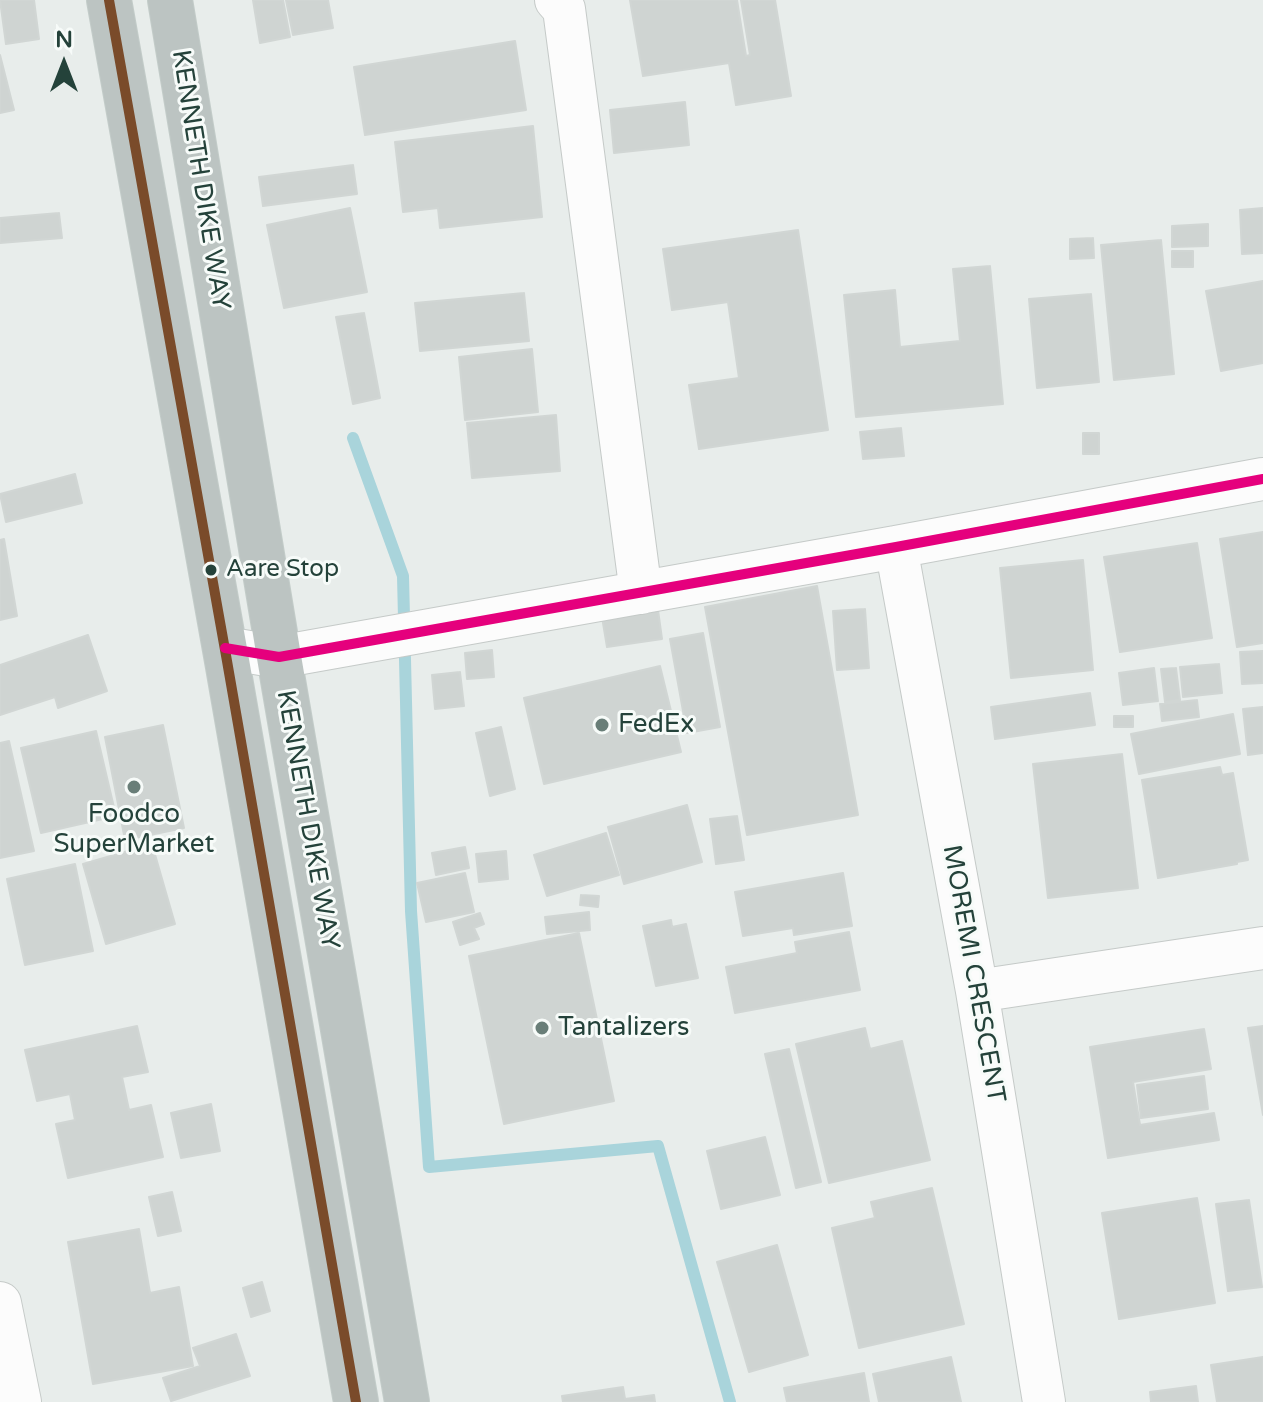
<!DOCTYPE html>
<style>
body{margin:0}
#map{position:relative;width:1263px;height:1402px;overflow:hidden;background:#e8edeb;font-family:"Varela Round",sans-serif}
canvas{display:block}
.north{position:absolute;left:24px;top:24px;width:80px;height:80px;-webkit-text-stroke:6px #f7fbf9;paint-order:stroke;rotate:0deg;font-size:22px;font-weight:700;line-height:32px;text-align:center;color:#24423a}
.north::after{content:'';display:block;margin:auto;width:28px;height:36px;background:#24423a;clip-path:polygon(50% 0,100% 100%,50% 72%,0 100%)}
</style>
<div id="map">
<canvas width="1263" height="1402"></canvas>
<div class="north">N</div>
</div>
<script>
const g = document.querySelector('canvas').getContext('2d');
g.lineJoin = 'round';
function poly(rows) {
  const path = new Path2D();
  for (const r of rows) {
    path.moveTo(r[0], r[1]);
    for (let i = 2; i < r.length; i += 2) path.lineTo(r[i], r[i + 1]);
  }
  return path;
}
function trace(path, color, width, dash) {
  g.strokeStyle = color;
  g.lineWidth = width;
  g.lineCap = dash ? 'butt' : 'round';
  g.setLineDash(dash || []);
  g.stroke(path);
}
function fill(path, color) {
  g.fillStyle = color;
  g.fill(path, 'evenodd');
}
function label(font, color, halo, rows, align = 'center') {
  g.font = font + ' "Varela Round",sans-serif';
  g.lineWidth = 6;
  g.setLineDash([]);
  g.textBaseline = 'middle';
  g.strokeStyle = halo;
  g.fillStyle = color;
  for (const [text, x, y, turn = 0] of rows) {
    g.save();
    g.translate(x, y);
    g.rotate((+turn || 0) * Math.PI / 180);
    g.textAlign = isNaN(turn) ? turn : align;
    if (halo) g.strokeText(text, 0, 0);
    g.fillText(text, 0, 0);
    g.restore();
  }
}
trace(poly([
 [353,438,403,576,411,911,429,1167,658,1146,730,1402]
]), '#a9d4db', 12);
const building = poly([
 [0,0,34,0,39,39,6,44,0,0],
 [253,0,283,0,290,37,260,43,253,0],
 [286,0,328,0,333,28,293,35,286,0],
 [630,0,737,0,746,56,750,55,741,0,775,0,791,96,736,105,729,63,643,76,630,0],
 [515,41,526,110,365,135,354,67,515,41],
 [0,55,14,110,0,113,0,55],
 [685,102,689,145,614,153,610,110,685,102],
 [533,126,542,217,440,228,438,208,403,212,395,142,533,126],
 [353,165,357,194,263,206,259,177,353,165],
 [350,208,367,292,284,308,267,225,350,208],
 [1263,208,1263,253,1242,254,1240,210,1263,208],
 [59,213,62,238,0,243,0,218,59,213],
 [1208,224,1208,246,1172,247,1172,226,1208,224],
 [798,230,828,430,699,449,689,385,739,378,728,302,672,310,663,249,798,230],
 [1093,238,1094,258,1070,259,1070,239,1093,238],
 [1161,240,1174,374,1114,380,1101,245,1161,240],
 [1172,251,1193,251,1193,267,1172,267,1172,251],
 [990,266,1003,404,856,417,844,295,895,290,900,347,960,341,953,269,990,266],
 [1263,281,1263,363,1221,371,1206,291,1263,281],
 [524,293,529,341,420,351,415,303,524,293],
 [1091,294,1099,382,1037,388,1029,299,1091,294],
 [364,313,380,398,353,404,336,317,364,313],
 [532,349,538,412,465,420,459,357,532,349],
 [556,415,560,471,472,478,467,423,556,415],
 [901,428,904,456,863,459,860,432,901,428],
 [1083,433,1099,433,1099,454,1083,454,1083,433],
 [75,474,82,503,6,522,0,494,75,474],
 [1263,532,1263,643,1237,647,1220,539,1263,532],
 [4,539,17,616,0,620,0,540,4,539],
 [1197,543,1212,638,1120,652,1104,557,1197,543],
 [1083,560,1093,670,1011,678,1000,568,1083,560],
 [817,586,858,815,747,835,705,607,817,586],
 [657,603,662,639,607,647,601,611,657,603],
 [865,609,869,668,837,670,833,611,865,609],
 [703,633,720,727,687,733,670,639,703,633],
 [88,635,107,691,58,708,55,697,0,715,0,665,88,635],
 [492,650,494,677,467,679,465,653,492,650],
 [1263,651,1263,683,1242,684,1240,652,1263,651],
 [1219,664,1222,693,1183,697,1180,667,1219,664],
 [660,666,681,752,544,784,524,698,660,666],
 [1154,668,1158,701,1123,705,1119,673,1154,668],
 [1176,668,1180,700,1165,702,1161,669,1176,668],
 [460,672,464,706,435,709,432,675,460,672],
 [1090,693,1095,725,995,739,991,707,1090,693],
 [1197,700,1199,717,1162,721,1160,704,1197,700],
 [1263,707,1263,753,1248,755,1243,709,1263,707],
 [1233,714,1240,754,1139,774,1131,734,1233,714],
 [1114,716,1133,716,1133,727,1114,727,1114,716],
 [163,725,184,828,125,840,105,737,163,725],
 [501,727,515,789,490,796,476,733,501,727],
 [96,731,116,816,41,833,21,748,96,731],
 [9,741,34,851,0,858,0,743,9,741],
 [1122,754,1138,888,1048,898,1033,764,1122,754],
 [1220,767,1222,775,1233,773,1248,860,1237,862,1237,864,1158,878,1142,780,1220,767],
 [687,805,702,862,624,884,608,827,687,805],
 [737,816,744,860,716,864,710,819,737,816],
 [606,833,619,875,547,896,534,855,606,833],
 [152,844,175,924,106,944,83,864,152,844],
 [465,847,469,868,436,875,432,853,465,847],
 [506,851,508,879,479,882,476,854,506,851],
 [75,864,93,951,25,965,7,879,75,864],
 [465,873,474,912,426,922,417,883,465,873],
 [843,873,852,926,794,935,793,928,743,936,735,892,843,873],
 [581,895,599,896,598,907,580,905,581,895],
 [589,912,590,930,547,934,545,917,589,912],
 [480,913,484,924,474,928,479,939,460,945,453,922,480,913],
 [671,920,672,927,686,924,698,978,656,986,643,926,671,920],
 [849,932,860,990,735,1013,726,967,797,953,795,942,849,932],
 [579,933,614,1101,504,1124,469,956,579,933],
 [137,1026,148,1072,122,1077,129,1110,151,1105,163,1157,68,1178,56,1124,75,1120,70,1094,37,1101,25,1050,137,1026],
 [1263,1026,1263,1115,1248,1028,1263,1026],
 [865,1028,870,1049,902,1041,930,1160,829,1183,796,1044,865,1028],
 [1204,1029,1211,1069,1133,1082,1140,1125,1214,1113,1219,1140,1108,1158,1090,1047,1204,1029],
 [789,1049,821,1182,796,1188,765,1054,789,1049],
 [1204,1076,1208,1109,1141,1118,1137,1085,1204,1076],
 [211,1104,220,1151,181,1158,171,1113,211,1104],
 [765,1137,780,1195,721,1209,707,1151,765,1137],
 [932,1188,964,1324,859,1348,832,1228,875,1218,871,1202,932,1188],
 [172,1192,181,1231,158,1236,149,1197,172,1192],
 [1197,1198,1215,1303,1119,1319,1102,1213,1197,1198],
 [1249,1200,1262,1287,1228,1291,1216,1204,1249,1200],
 [139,1229,150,1293,179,1287,193,1366,93,1384,68,1242,139,1229],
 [777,1245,808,1355,749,1372,717,1262,777,1245],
 [262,1282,270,1311,251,1317,243,1288,262,1282],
 [236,1334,250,1376,171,1401,163,1378,200,1366,193,1348,236,1334],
 [951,1357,961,1402,879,1402,873,1374,951,1357],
 [1263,1357,1263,1402,1217,1402,1211,1365,1263,1357],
 [864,1373,869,1402,787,1402,784,1388,864,1373],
 [1196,1386,1198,1402,1151,1402,1150,1392,1196,1386],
 [623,1387,625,1399,654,1395,655,1402,563,1402,562,1396,623,1387]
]);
fill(building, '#cfd4d2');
trace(building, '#d1d6d4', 2);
const minor = poly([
 [556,0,564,9,641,593],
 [896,547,977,991,1044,1402],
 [225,648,279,657,896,547,1263,479],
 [977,991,1263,948],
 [0,1303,20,1402]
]);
const highway = poly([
 [109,0,227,661,356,1402],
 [170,0,279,657,407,1402]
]);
trace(minor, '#c5cac8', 44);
trace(highway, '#c3ccc9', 46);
trace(minor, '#fcfcfc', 42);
trace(highway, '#bcc4c2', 44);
trace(poly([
 [109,0,227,661,356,1402]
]), '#7a4b2a', 10);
trace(poly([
 [225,648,279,657,896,547,1263,479]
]), '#e5007d', 10);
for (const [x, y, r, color] of [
 [211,570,7,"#24423a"],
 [602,725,8,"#697e78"],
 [134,787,8,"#697e78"],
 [542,1028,8,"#697e78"]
]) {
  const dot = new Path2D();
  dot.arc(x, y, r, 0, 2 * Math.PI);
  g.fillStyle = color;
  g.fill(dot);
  trace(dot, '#f7fbf9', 3);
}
label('24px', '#24423a', '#f7fbf9', [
 ["Aare Stop",226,570]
], 'left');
label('26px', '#24423a', '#f7fbf9', [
 ["KENNETH DIKE WAY",200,180,81],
 ["KENNETH DIKE WAY",307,820,80],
 ["MOREMI CRESCENT",973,974,80]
]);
label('26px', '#24423a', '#f7fbf9', [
 ["FedEx",618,725],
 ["Foodco",134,815,"center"],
 ["SuperMarket",134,845,"center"],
 ["Tantalizers",558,1028]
], 'left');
</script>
